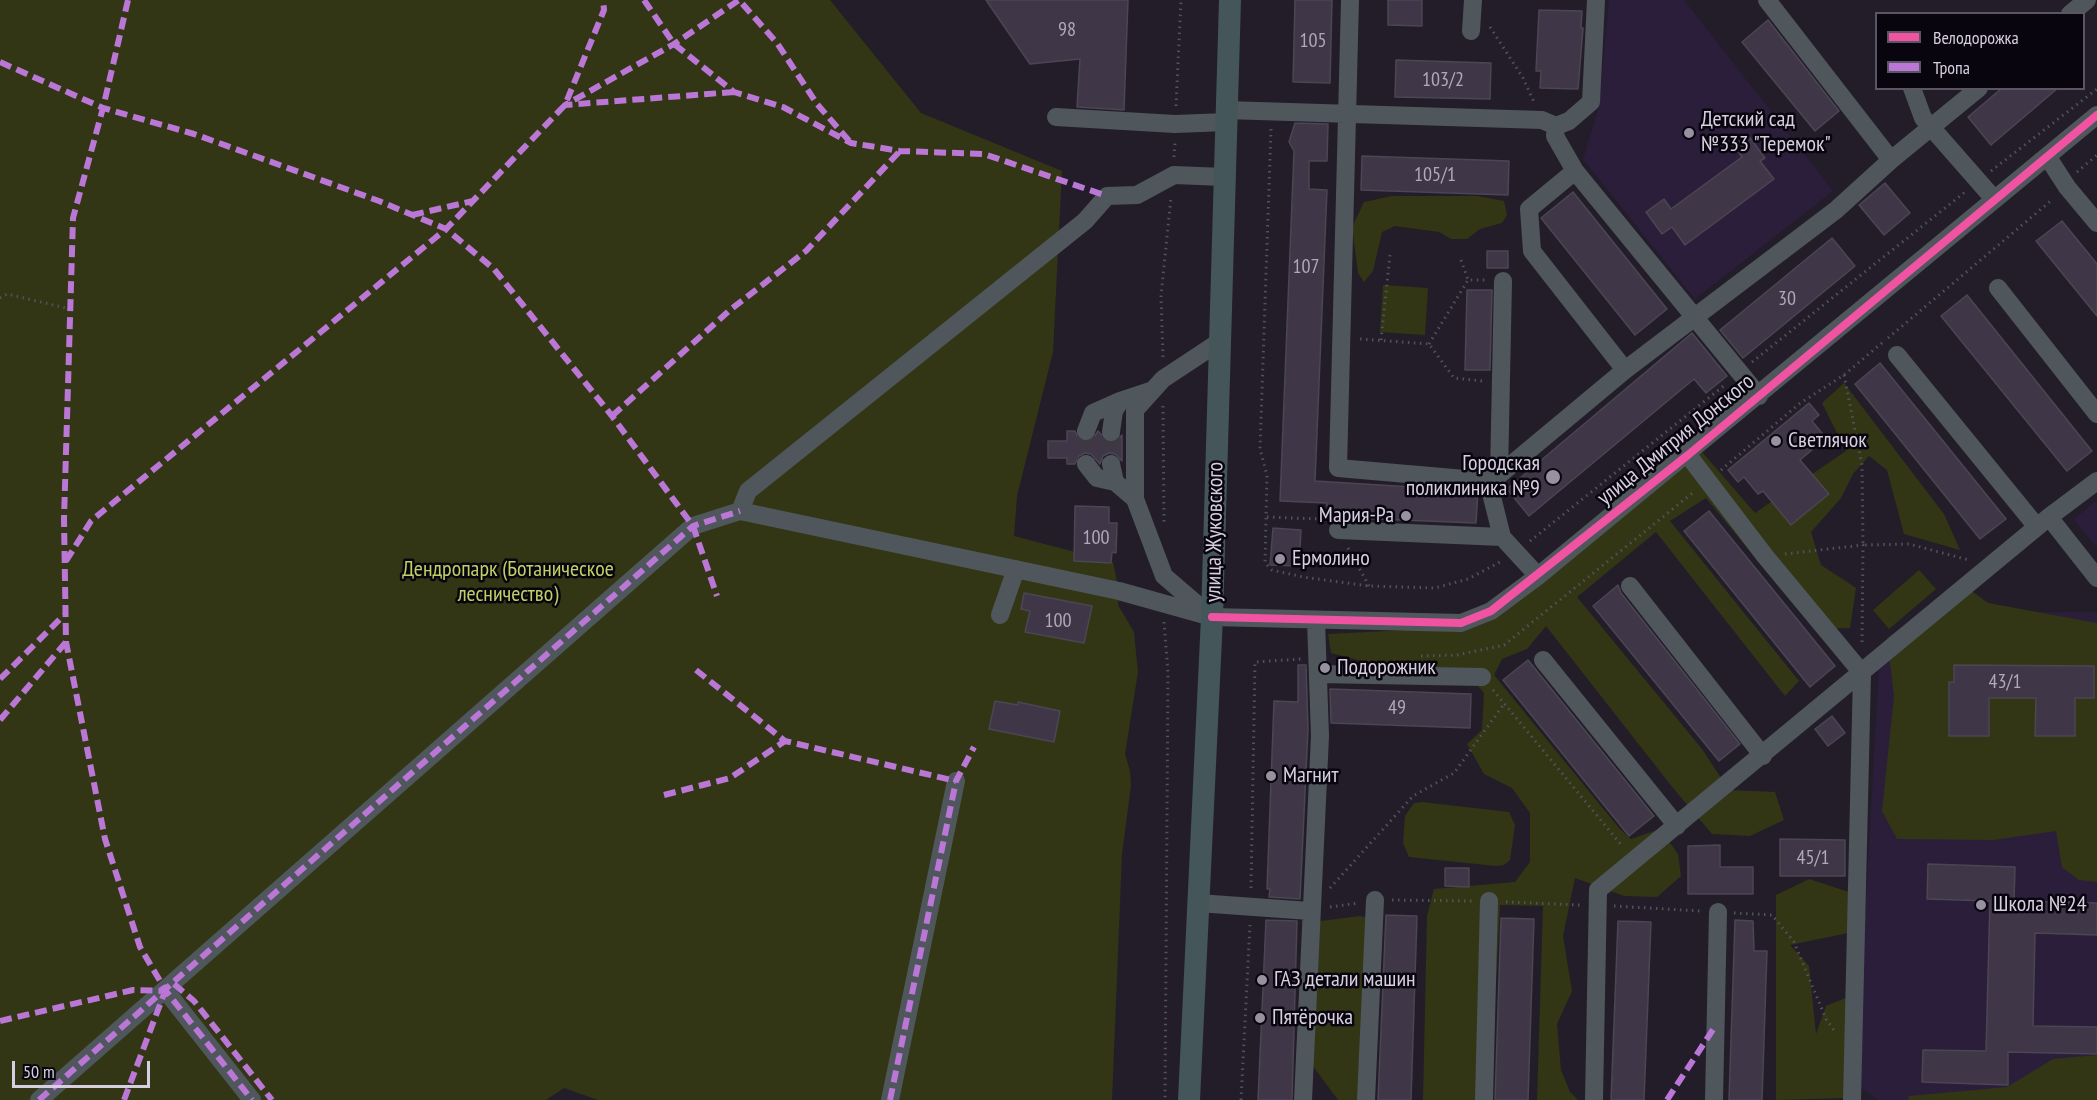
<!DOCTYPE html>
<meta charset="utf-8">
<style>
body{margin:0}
#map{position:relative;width:2097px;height:1100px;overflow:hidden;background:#231d2a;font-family:"PT Sans Narrow",sans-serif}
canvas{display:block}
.legend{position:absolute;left:1875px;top:12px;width:210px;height:78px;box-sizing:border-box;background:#09050f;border:2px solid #5b5663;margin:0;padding:8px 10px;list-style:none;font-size:18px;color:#d6cfe0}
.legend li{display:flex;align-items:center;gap:12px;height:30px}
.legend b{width:30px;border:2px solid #5b5663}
.scale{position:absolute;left:12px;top:1061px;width:138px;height:27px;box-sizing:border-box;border:3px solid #d6cfe0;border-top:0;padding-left:8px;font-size:18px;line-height:21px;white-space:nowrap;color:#d6cfe0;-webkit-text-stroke:4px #09050f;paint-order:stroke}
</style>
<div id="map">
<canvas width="2097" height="1100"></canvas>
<ul class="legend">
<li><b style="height:8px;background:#f153a3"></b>Велодорожка</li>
<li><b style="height:8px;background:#ba77d6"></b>Тропа</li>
</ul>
<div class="scale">50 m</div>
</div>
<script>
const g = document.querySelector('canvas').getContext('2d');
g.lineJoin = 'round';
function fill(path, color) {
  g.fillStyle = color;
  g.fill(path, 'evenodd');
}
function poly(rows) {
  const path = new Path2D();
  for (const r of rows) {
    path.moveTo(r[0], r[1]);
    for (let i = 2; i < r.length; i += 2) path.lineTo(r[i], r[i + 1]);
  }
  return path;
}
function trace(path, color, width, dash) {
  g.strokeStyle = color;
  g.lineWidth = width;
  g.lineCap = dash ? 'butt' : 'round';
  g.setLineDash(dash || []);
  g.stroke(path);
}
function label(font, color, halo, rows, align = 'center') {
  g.font = font + ' "PT Sans Narrow",sans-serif';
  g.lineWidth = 5;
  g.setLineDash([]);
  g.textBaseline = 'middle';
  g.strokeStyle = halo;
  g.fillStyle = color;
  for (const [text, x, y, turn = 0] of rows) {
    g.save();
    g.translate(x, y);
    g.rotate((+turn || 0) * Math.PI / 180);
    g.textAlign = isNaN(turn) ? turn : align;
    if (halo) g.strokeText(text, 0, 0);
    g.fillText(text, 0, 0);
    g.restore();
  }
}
fill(poly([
 [1609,0,1684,0,1833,191,1695,299,1583,159,1599,107],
 [2097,500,2097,548,2074,519],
 [2097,612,2097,1100,1879,1100,1861,1088,1860,1006,1879,669,1943,613]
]), '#2b1e3a');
fill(poly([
 [0,0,830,0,921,113,1062,171,1053,352,1017,496,1014,536,1113,562,1119,591,1118,605,1134,632,1138,672,1125,754,1130,771,1131,785,1122,854,1112,1100,598,1100,564,1088,546,1100,0,1100],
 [1392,196,1477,196,1504,201,1507,215,1502,223,1480,229,1467,239,1451,239,1439,232,1395,226,1382,232,1373,271,1364,282,1358,273,1352,227,1364,202],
 [1383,285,1428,288,1425,335,1380,332],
 [1844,383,1944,514,1960,550,1904,534,1887,470,1869,456,1853,474,1841,498,1811,532,1821,565,1856,588,1850,628,1814,629,1706,498,1670,521,1799,681,1785,696,1656,532,1577,597,1702,749,1729,790,1775,792,1784,820,1750,836,1712,834,1673,788,1546,626,1527,649,1502,659,1494,675,1619,828,1631,839,1660,829,1678,854,1681,876,1657,897,1624,896,1575,878,1563,936,1572,991,1557,1024,1561,1070,1570,1092,1578,1100,1537,1100,1543,906,1500,905,1490,1100,1423,1100,1427,916,1434,889,1515,882,1530,862,1530,813,1512,788,1484,774,1467,744,1482,730,1484,693,1466,672,1401,671,1331,653,1328,634,1465,627,1702,452,1755,513,1846,451,1822,403],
 [1919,570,1936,589,1889,629,1873,610],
 [1962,584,1988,603,2097,623,2097,882,2079,880,2062,867,2056,831,1993,840,1897,839,1882,811,1894,696,1887,638],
 [1422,802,1509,812,1515,825,1510,860,1504,865,1496,866,1409,857,1403,843,1405,816,1414,803],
 [1809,879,1849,892,1848,933,1790,945,1809,966,1816,1034,1826,1006,1848,997,1844,1098,1776,1100,1776,895],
 [1360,916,1374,919,1367,1100,1338,1100,1310,1062,1313,922],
 [2097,1055,2097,1100,1908,1100,1909,1096,2007,1087,2053,1059]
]), '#323614');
const building = poly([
 [986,0,1128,0,1124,110,1077,107,1080,59,1030,64,986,0],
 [1295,0,1332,0,1330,83,1293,82,1295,0],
 [1388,0,1422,0,1422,26,1388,25,1388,0],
 [1539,10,1582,11,1581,28,1583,28,1578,89,1540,88,1541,71,1536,71,1539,10],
 [1768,20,1839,111,1815,131,1742,42,1768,20],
 [1396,60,1491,63,1490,99,1395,97,1396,60],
 [2002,88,2058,88,1991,145,1968,117,2002,88],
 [1295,123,1328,124,1327,161,1309,161,1309,189,1327,190,1315,481,1478,491,1476,523,1327,517,1327,503,1280,501,1294,151,1289,142,1295,123],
 [1748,135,1765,158,1760,161,1774,179,1685,245,1672,227,1662,234,1646,212,1664,199,1671,209,1742,157,1734,146,1748,135],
 [1362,156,1509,161,1508,195,1361,190,1362,156],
 [1885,183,1910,213,1884,235,1859,205,1885,183],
 [1573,192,1667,309,1635,335,1541,218,1573,192],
 [2062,221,2097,264,2097,316,2036,241,2062,221],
 [1832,238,1855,266,1743,358,1720,330,1832,238],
 [1487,251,1508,251,1508,268,1487,268,1487,251],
 [1467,290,1492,290,1490,370,1465,370,1467,290],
 [1967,295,2092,451,2067,471,1941,316,1967,295],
 [1692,333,1727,376,1706,393,1694,379,1529,516,1507,489,1692,333],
 [1880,363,2006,519,1980,539,1855,384,1880,363],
 [1809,403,1819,415,1812,421,1826,438,1800,460,1829,494,1791,525,1763,491,1758,494,1744,477,1738,482,1728,470,1809,403],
 [1067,431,1075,431,1078,438,1087,442,1093,439,1098,431,1109,443,1116,442,1122,435,1122,461,1115,454,1109,453,1103,456,1100,464,1091,454,1085,453,1079,456,1075,464,1067,464,1067,458,1048,458,1048,441,1067,441,1067,431],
 [1075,506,1109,507,1109,523,1117,523,1116,553,1112,552,1111,563,1074,561,1075,506],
 [1709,511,1835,666,1810,687,1684,531,1709,511],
 [1273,528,1301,530,1299,566,1270,565,1273,528],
 [1618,585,1621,593,1740,744,1719,761,1593,606,1618,585],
 [1024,593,1092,606,1084,643,1025,632,1030,611,1021,609,1024,593],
 [1528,660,1654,816,1629,836,1503,680,1528,660],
 [1298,665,1306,665,1308,729,1300,899,1269,897,1270,889,1267,889,1274,701,1298,702,1298,665],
 [1954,665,2094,666,2094,698,2075,698,2075,736,2035,736,2036,698,1989,698,1989,736,1949,736,1949,682,1954,682,1954,665],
 [1330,689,1471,694,1470,728,1331,723,1330,689],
 [995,701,1018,705,1018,702,1060,711,1054,742,989,729,995,701],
 [1832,716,1845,733,1828,746,1815,729,1832,716],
 [1780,839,1845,840,1845,876,1780,876,1780,839],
 [1720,845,1720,867,1753,867,1753,894,1688,894,1688,846,1720,845],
 [1928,864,2015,867,2014,901,2097,903,2097,935,2035,933,2033,1026,2097,1027,2097,1054,2008,1052,2008,1085,1922,1082,1923,1050,1986,1051,1990,901,1927,899,1928,864],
 [1445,868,1469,868,1469,887,1445,886,1445,868],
 [1386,915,1417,916,1411,1100,1378,1100,1386,915],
 [1501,918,1534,919,1528,1100,1495,1100,1501,918],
 [1266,920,1297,921,1292,1100,1258,1100,1266,920],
 [1735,920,1753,921,1754,951,1767,951,1762,1100,1729,1100,1735,920],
 [1618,921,1651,922,1644,1100,1611,1100,1618,921]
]);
fill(building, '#3f3748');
trace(building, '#4b4652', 1.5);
trace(poly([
 [1086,431,1086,464],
 [1111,432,1111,464]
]), '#3e3845', 18, [18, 9]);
trace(poly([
 [1490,27,1523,78,1534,102],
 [1176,106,1181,0],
 [1271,129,1260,449,1267,475,1265,563,1272,570,1303,577,1369,586,1435,588,1468,579,1500,562],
 [1174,157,1175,143],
 [1991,171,2097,89],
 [2077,172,2097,155],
 [1461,260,1468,280,1486,280],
 [0,298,7,294,70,309],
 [1888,338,2053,199],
 [1360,339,1429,344,1454,378,1483,381],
 [1381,340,1390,255],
 [1429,344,1468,280],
 [1163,357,1161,296,1171,197],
 [1752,362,1965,192],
 [1844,375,1862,465,1863,545,1909,544,1969,560],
 [1163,406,1164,522],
 [1721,470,1799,404,1844,375,1883,342],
 [1267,517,1320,519,1321,523],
 [1320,519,1320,503],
 [1530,541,1726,384],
 [1348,548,1369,586],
 [1785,554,1863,545,1862,646],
 [1164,622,1168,672,1165,1100],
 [1421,656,1457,655,1504,645,1695,491],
 [1493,690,1623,847],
 [1251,888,1255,662,1301,659],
 [1330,888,1413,796,1454,773,1504,704],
 [1392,900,1473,901],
 [1506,902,1581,905],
 [1614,906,1700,911],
 [1330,907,1359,903],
 [1734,913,1772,915,1794,942,1826,1019,1836,1033],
 [1241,1100,1250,925]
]), '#4f545a', 3, [1.5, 4.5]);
trace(poly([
 [1350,0,1338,468,1488,481,1499,475,1625,370,1836,210,1891,160,1979,88],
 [1767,0,1891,160],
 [2070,14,2087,0],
 [1471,31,1473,0],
 [1912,88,1923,118,1994,199],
 [1226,110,1542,120,1556,126,1569,121,1591,102,1596,0],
 [1056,117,1175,124,1226,122],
 [1556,126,1555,136,1575,171,1759,396],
 [2047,156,2067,187,2097,223],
 [1575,171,1529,209,1532,251,1625,370],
 [1998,288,2097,414],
 [1897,355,2037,527],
 [1086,431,1093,413,1120,401],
 [1111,432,1114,411,1120,401,1150,391],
 [1688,455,1765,556,1862,673,1852,1100],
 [1086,464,1097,478,1115,482],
 [1111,464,1115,482,1135,499],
 [1499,475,1503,281],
 [1488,481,1502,537,1538,576],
 [740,511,748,491,1085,221,1107,196,1137,195,1174,175,1224,177],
 [2049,517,2097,481],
 [1338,530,1502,537],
 [1630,586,1763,756],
 [1206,612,1164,576,1135,499,1135,410,1163,379,1219,342],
 [1000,615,1016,569],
 [1543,660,1677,826],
 [1318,674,1482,677],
 [1198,903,1310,911],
 [166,991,252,1100],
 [39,1100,693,526,740,511,1119,591,1212,617,1461,623,1491,611,1538,576,2097,115],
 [890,1100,956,781],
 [1303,1100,1320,736,1316,620],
 [1366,1100,1375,900],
 [1484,1100,1489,901],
 [1594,1100,1598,890,2049,517,2097,578],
 [1714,1100,1718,912]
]), '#4f575c', 18);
trace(poly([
 [1189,1100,1212,617,1230,0]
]), '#45565b', 22);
trace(poly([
 [128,0,103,108,73,218,64,519,66,642,105,839,140,947,166,991,252,1100],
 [644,0,674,44,734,92,783,107,851,143,900,151,984,154,1107,196],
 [0,62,103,108,194,134,379,201,446,229,494,269,612,416,693,526,717,596],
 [734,92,565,105,674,44,739,0,777,43,817,104,851,143],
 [412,215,473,201],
 [612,416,730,310,806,251,900,151],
 [66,561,91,521,446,229,565,105,604,10,603,0],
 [696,670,785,741,956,781],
 [0,679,64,615],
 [0,720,66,642],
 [664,795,730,778,785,741],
 [174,984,194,1001,272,1100],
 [0,1021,133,990,166,991],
 [39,1100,693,526,740,511],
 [124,1100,164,994],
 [890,1100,956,781,974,747],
 [1667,1100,1716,1025]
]), '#ba77d6', 6, [12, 6]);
trace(poly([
 [1212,617,1461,623,1491,611,1688,455,2097,115]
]), '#f153a3', 8);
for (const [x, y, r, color] of [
 [1689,133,6,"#9791a0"],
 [1776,441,6,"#9791a0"],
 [1553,477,8,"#9791a0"],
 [1406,516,6,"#9791a0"],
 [1280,559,6,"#9791a0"],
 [1325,668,6,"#9791a0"],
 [1271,776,6,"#9791a0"],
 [1981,905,6,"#9791a0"],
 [1262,980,6,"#9791a0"],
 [1260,1018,6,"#9791a0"]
]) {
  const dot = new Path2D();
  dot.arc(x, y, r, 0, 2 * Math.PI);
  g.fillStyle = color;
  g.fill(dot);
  trace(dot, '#09050f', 2);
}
label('20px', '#b0a9ba', null, [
 ["98",1067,30],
 ["105",1313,41],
 ["103/2",1443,80],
 ["105/1",1435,175],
 ["107",1306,267],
 ["30",1787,299],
 ["100",1096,538],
 ["100",1058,621],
 ["43/1",2005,682],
 ["49",1397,708],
 ["45/1",1813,858]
]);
label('22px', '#d6cfe0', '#09050f', [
 ["Детский сад",1701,120],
 ["№333 \"Теремок\"",1701,145],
 ["Светлячок",1788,441],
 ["Городская",1540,464,"right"],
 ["поликлиника №9",1540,489,"right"],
 ["Мария-Ра",1394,516,"right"],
 ["Ермолино",1292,559],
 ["Подорожник",1337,668],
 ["Магнит",1283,776],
 ["Школа №24",1993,905],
 ["ГАЗ детали машин",1274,980],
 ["Пятёрочка",1272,1018]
], 'left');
label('22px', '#d6cfe0', '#09050f', [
 ["улица Дмитрия Донского",1676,440,-39],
 ["улица Жуковского",1215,532,-89]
]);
label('22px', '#c0d064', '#09050f', [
 ["Дендропарк (Ботаническое",508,570],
 ["лесничество)",508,595]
]);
</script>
